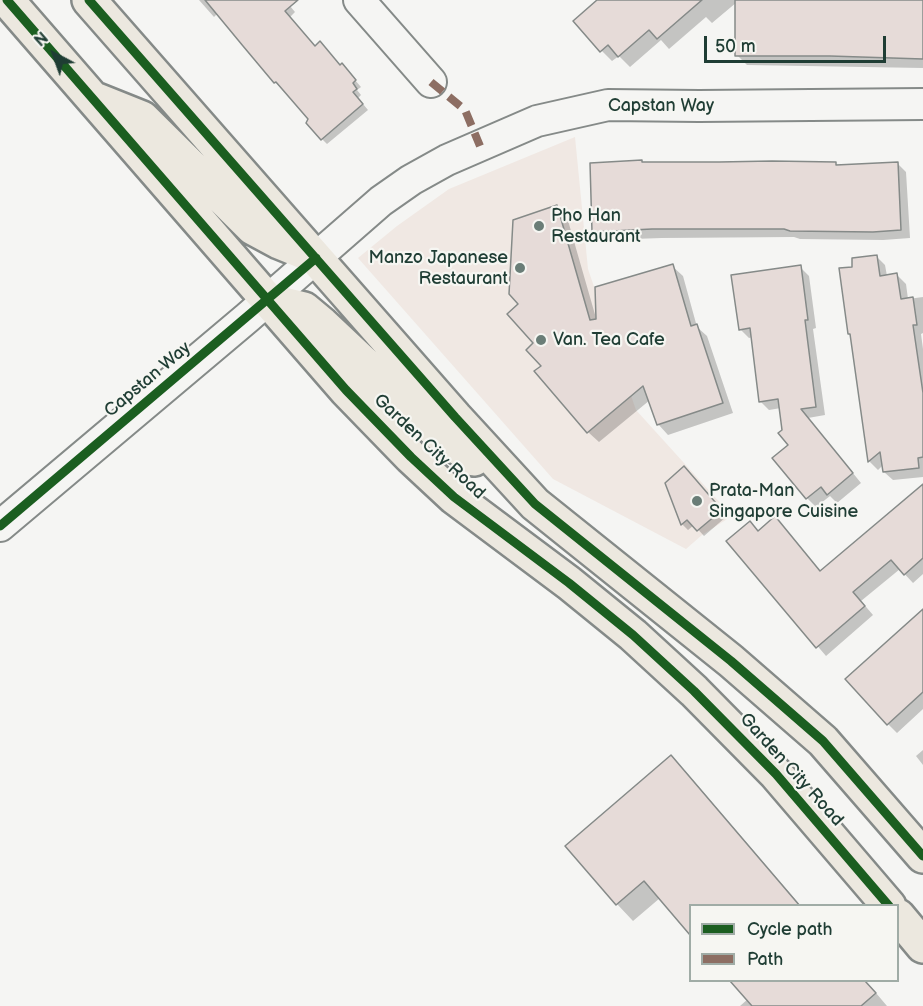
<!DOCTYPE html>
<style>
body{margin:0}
#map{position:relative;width:923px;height:1006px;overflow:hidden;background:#f5f5f3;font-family:"Balsamiq Sans",sans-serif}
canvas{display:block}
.legend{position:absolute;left:689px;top:904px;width:210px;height:78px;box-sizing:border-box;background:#f6f6f2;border:2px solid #a0aca6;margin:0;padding:8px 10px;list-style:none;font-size:18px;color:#1f3d34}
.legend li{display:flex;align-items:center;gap:12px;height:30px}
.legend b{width:30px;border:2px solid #a0aca6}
.north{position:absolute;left:24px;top:24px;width:60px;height:60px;-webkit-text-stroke:4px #f6f6f2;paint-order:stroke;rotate:319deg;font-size:16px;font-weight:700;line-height:24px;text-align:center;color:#1f3d34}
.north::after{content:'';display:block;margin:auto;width:21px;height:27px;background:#1f3d34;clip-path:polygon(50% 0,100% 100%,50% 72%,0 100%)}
.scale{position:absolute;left:704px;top:36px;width:182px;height:27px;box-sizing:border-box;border:3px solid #1f3d34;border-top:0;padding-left:8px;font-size:18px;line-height:21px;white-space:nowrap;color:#1f3d34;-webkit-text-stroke:4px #f6f6f2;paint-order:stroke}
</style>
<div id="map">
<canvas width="923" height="1006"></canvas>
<ul class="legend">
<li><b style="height:8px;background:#1b5e20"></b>Cycle path</li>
<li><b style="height:8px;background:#8d6e63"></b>Path</li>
</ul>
<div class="north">N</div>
<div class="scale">50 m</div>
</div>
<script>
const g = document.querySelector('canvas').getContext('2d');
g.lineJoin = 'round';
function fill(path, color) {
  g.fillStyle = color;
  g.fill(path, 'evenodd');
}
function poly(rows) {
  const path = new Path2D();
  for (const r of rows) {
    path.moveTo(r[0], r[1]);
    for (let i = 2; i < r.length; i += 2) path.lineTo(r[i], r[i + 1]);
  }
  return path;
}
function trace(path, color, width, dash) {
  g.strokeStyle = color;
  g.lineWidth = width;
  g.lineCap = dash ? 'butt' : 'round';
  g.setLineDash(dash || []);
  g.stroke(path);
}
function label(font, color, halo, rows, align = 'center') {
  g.font = font + ' "Balsamiq Sans",sans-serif';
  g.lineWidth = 4.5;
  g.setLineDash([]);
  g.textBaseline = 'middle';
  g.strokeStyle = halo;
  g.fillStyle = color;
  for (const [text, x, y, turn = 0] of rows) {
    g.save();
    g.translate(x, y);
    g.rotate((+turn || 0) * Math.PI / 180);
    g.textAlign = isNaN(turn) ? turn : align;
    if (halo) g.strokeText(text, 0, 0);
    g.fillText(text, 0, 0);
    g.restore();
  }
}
fill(poly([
 [575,137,588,269,636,410,732,516,702,535,686,549,553,479,358,258,397,226,449,189]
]), '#f0e8e3');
fill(poly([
 [199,0,285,0,295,12,290,17,315,47,347,71,361,87,357,90,361,95,358,98,368,110,327,144,322,139,310,119,275,82,218,13,214,17],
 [600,0,923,0,923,68,747,65,737,55,737,2,712,23,706,17,669,49,661,40,630,67,619,56,612,61,601,50],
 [897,163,906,172,910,238,883,240,800,239,794,237,662,238,603,240,594,231,836,164,838,166],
 [557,207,567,217,596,318,672,266,683,276,697,327,707,336,733,413,668,435,658,424,650,400,599,442,588,432,543,366,520,304],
 [876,256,885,265,887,276,897,275,906,284,908,299,923,297,923,333,921,334,923,349,923,477,893,480,884,472,883,465,878,470,869,461,852,337,849,334,854,268],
 [800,267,809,276,816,328,813,329,825,415,808,418,861,483,837,503,830,496,816,507,807,498,774,458,790,445,784,430,781,408,769,410,760,401,753,337,749,338,740,329],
 [690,474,726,517,704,536,694,525,688,530,682,524,666,483],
 [923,497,923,574,913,583,900,569,861,601,873,615,826,656,728,541,750,523,759,532,821,572],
 [923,612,923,709,897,733,888,724],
 [923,750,923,765,916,756],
 [671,757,687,773,801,906,690,906,690,933,660,898,633,921,617,904,567,846],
 [732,980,865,980,887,1006,740,1006,748,999]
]), '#0003');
const building = poly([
 [205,0,298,0,285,11,315,46,320,41,340,65,342,63,356,80,353,83,357,89,353,92,363,104,321,140,306,123,308,119,276,82,274,83,243,46,205,0],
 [597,0,702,0,657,39,649,30,618,57,608,45,600,52,573,21,597,0],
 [735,0,923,0,923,59,830,56,735,56,735,0],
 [642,160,642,162,719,162,772,161,836,162,836,165,898,162,901,230,873,232,790,231,784,229,652,229,592,232,590,163,642,160],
 [557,205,590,320,596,319,595,287,673,264,691,326,697,324,723,403,657,425,643,386,587,433,534,371,541,366,526,350,533,343,507,314,518,304,509,294,513,220,557,205],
 [877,255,880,276,897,273,901,299,913,297,917,325,913,325,923,393,923,457,918,458,919,468,883,472,880,452,868,462,850,334,848,334,839,268,852,267,852,258,877,255],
 [801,265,808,320,805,320,816,407,801,409,853,473,827,495,821,487,806,499,772,458,788,445,778,433,782,430,778,399,759,402,750,328,739,330,731,275,801,265],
 [684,466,722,510,697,531,687,520,681,525,665,483,684,466],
 [923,484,923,558,904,575,891,560,853,592,865,606,816,648,726,541,750,521,758,531,775,516,820,571,923,484],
 [923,609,923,692,887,725,845,679,923,609],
 [671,755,800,906,690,906,690,935,644,881,616,905,565,846,671,755],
 [730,981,865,981,876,993,861,1006,752,1006,730,981]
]);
fill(building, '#e6dbd8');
trace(building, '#858a88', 1.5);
const minor = poly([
 [359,0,431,82],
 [0,526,247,318,381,201,411,180,447,160,537,121,608,105,699,106,923,104]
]);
const major = poly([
 [7,0,346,390,411,457,454,497,569,583,633,635,694,691,776,774,889,906],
 [89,0,455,417,535,504,731,661,823,741,923,856],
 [97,100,142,118,253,228,279,242,306,253],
 [271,301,304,309,322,324,438,433,474,459],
 [898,916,923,946]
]);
trace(minor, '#858a88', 34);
trace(major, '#858a88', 38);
trace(minor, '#f5f5f3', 30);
trace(major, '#ece8df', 33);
trace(poly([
 [431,82,465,110,480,146]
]), '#8d6e63', 8, [15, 8]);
trace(poly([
 [7,0,346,390,411,457,454,497,569,583,633,635,694,691,776,774,889,906],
 [89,0,455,417,535,504,731,661,823,741,923,856],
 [0,526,316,258]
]), '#1b5e20', 9);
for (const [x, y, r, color] of [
 [539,226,6,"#6a7d77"],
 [520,268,6,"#6a7d77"],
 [541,340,6,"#6a7d77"],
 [697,501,6,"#6a7d77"]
]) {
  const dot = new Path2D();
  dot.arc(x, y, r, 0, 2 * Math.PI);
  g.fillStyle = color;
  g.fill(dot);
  trace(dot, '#f6f6f2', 2);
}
label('18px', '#1f3d34', '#f6f6f2', [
 ["Capstan Way",661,106],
 ["Capstan Way",148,380,-40],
 ["Garden City Road",429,447,43],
 ["Garden City Road",791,770,48]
]);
label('18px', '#1f3d34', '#f6f6f2', [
 ["Pho Han",551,216],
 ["Restaurant",551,237],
 ["Manzo Japanese",508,258,"right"],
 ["Restaurant",508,279,"right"],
 ["Van. Tea Cafe",553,340],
 ["Prata-Man",709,491],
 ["Singapore Cuisine",709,512]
], 'left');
</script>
